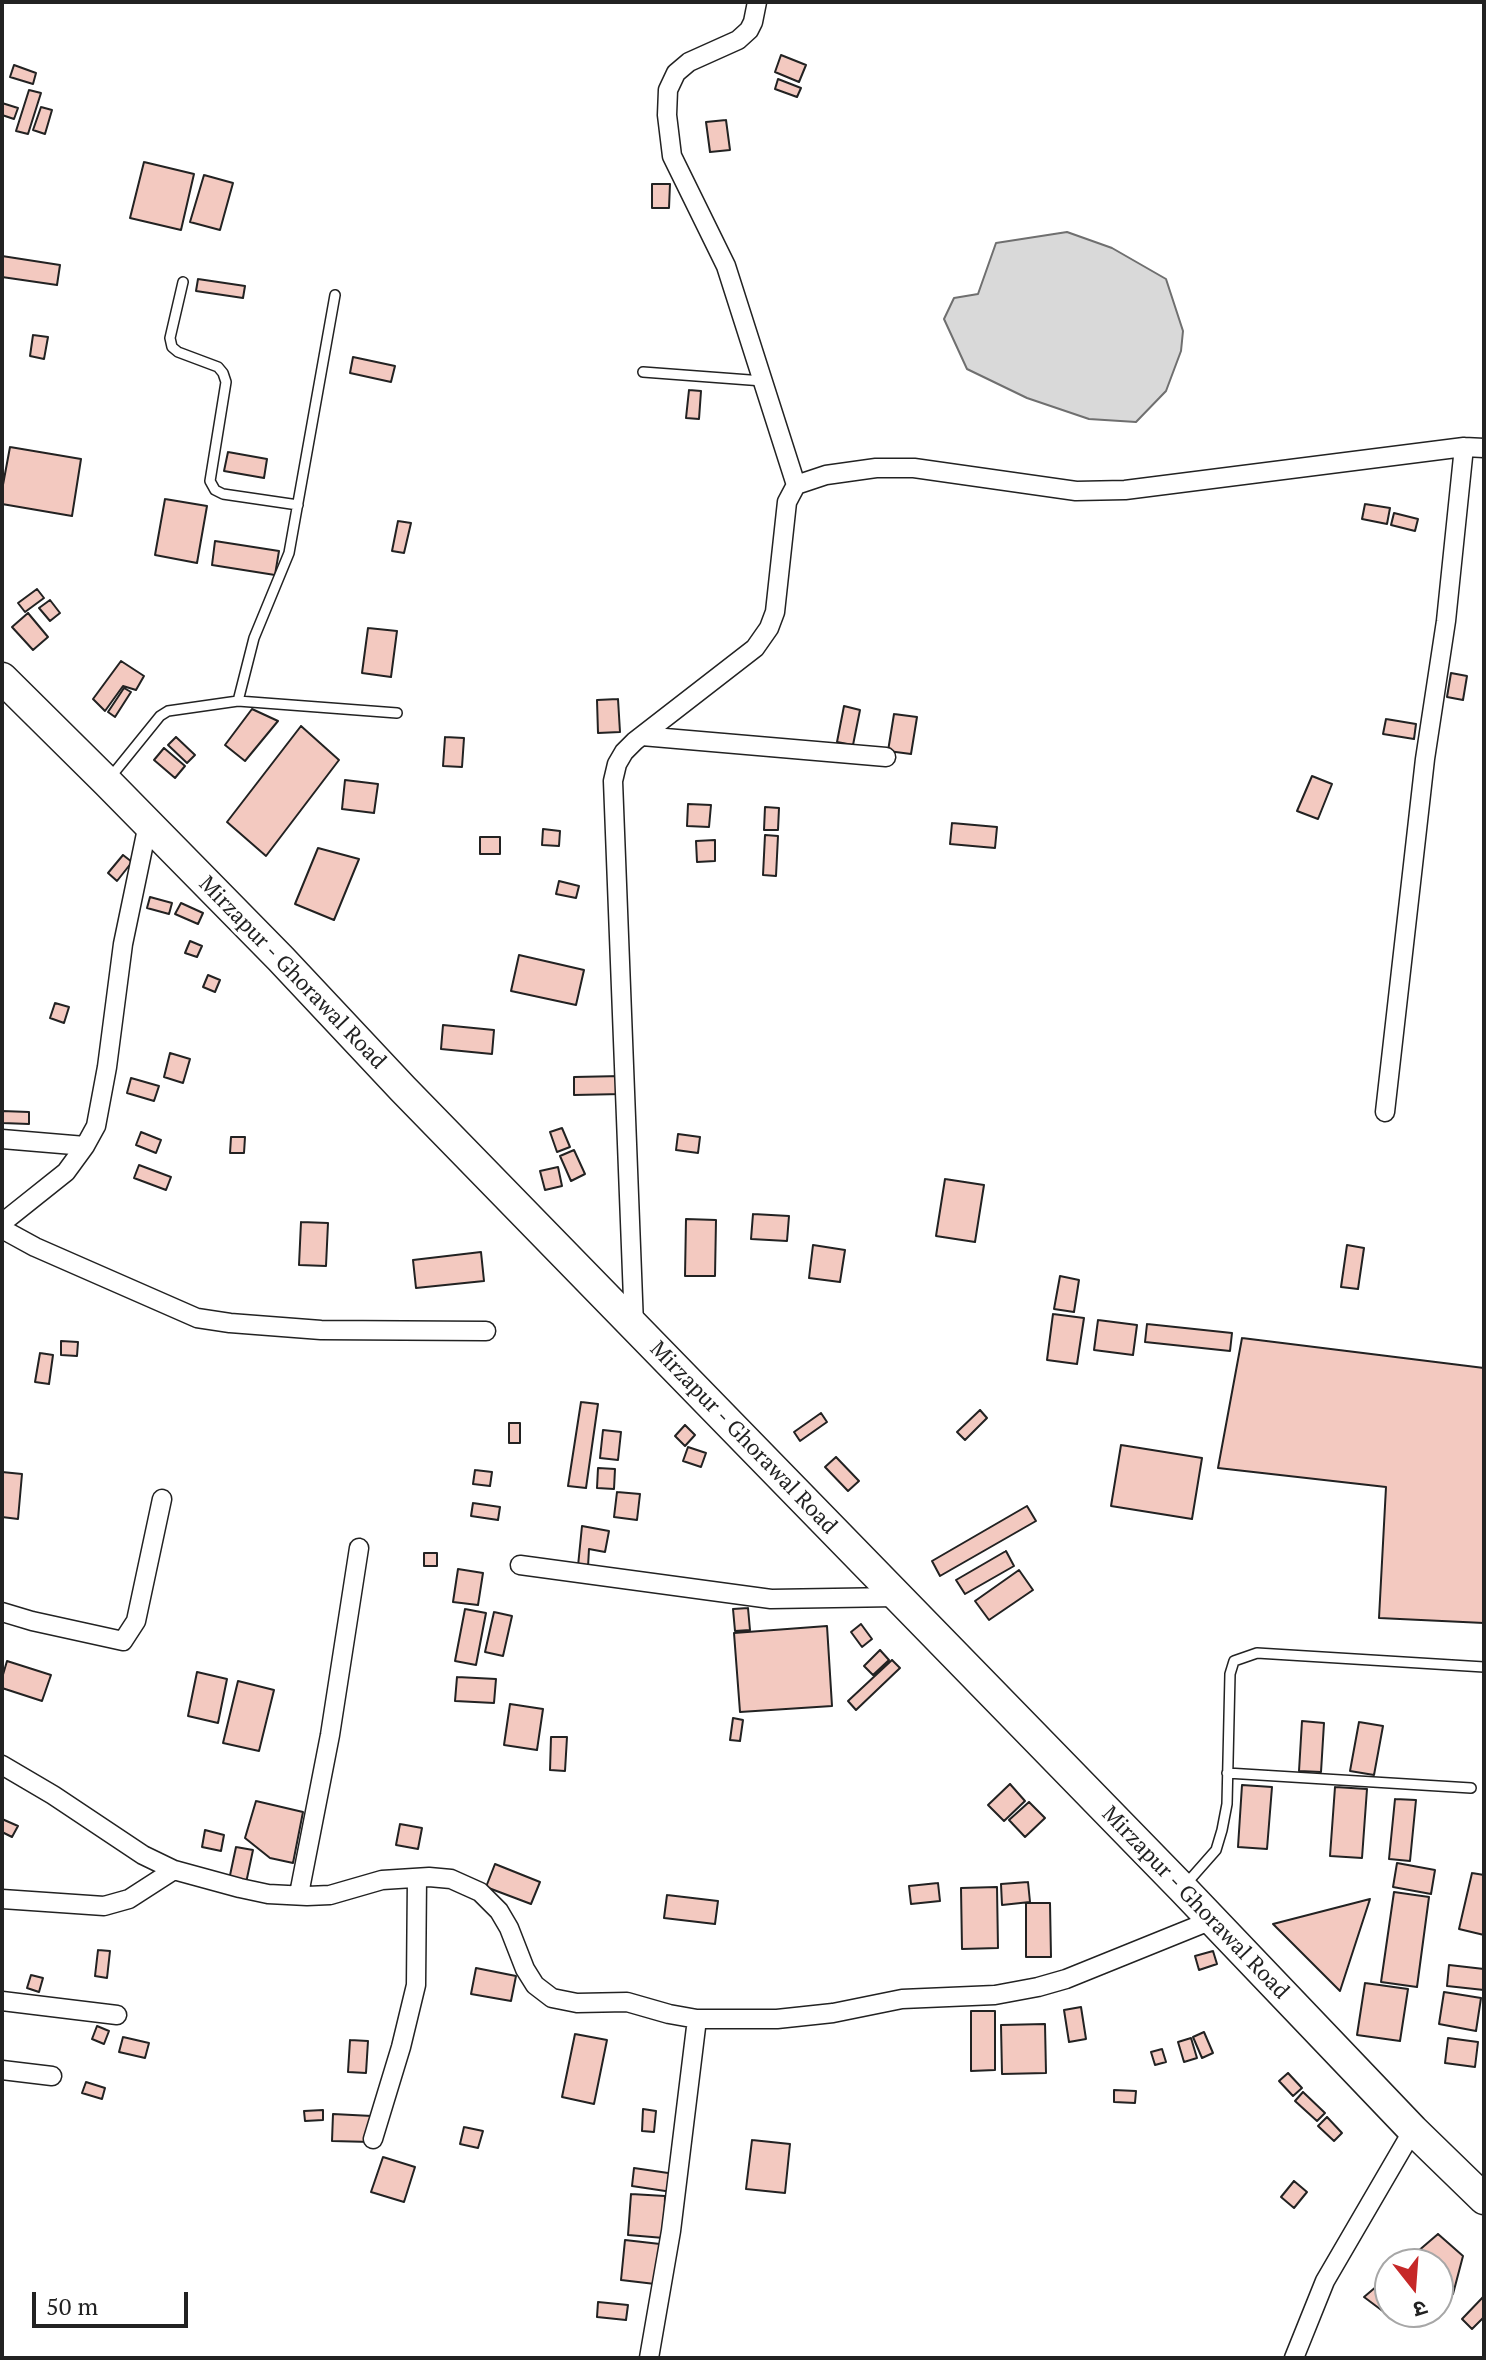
<!DOCTYPE html>
<meta charset="utf-8">
<style>
body{margin:0}
#map{position:relative;width:1486px;height:2360px;overflow:hidden;background:#fff;font-family:"PT Serif","Noto Sans Devanagari",serif}
canvas{display:block}
.frame{position:absolute;inset:0;border:4px solid #222;pointer-events:none}
.north{position:absolute;left:1374px;top:2248px;width:80px;height:80px;box-sizing:border-box;background:#fff;border:2px solid #a7a7a7;border-radius:50%;rotate:163deg;font-size:22px;font-weight:700;line-height:32px;text-align:center;color:#222}
.north::after{content:'';display:block;margin:auto;width:28px;height:36px;background:#c62828;clip-path:polygon(50% 0,100% 100%,50% 72%,0 100%)}
.scale{position:absolute;left:32px;top:2292px;width:156px;height:36px;box-sizing:border-box;border:4px solid #222;border-top:0;padding-left:10px;font-size:24px;line-height:28px;white-space:nowrap;color:#222;-webkit-text-stroke:6px #fff;paint-order:stroke}
</style>
<div id="map">
<canvas width="1486" height="2360"></canvas>
<div class="frame"></div>
<div class="north">उ</div>
<div class="scale">50 m</div>
</div>
<script>
const g = document.querySelector('canvas').getContext('2d');
g.lineJoin = 'round';
function fill(path, color) {
  g.fillStyle = color;
  g.fill(path, 'evenodd');
}
function poly(rows) {
  const path = new Path2D();
  for (const r of rows) {
    path.moveTo(r[0], r[1]);
    for (let i = 2; i < r.length; i += 2) path.lineTo(r[i], r[i + 1]);
  }
  return path;
}
function trace(path, color, width, dash) {
  g.strokeStyle = color;
  g.lineWidth = width;
  g.lineCap = dash ? 'butt' : 'round';
  g.setLineDash(dash || []);
  g.stroke(path);
}
function label(font, color, halo, rows, align = 'center') {
  g.font = font + ' "PT Serif",serif';
  g.lineWidth = 6;
  g.setLineDash([]);
  g.textBaseline = 'middle';
  g.strokeStyle = halo;
  g.fillStyle = color;
  for (const [text, x, y, turn = 0] of rows) {
    g.save();
    g.translate(x, y);
    g.rotate((+turn || 0) * Math.PI / 180);
    g.textAlign = isNaN(turn) ? turn : align;
    if (halo) g.strokeText(text, 0, 0);
    g.fillText(text, 0, 0);
    g.restore();
  }
}
const water = poly([
 [1067,232,1112,248,1166,279,1183,331,1181,351,1166,391,1136,422,1089,419,1027,398,967,369,944,319,954,298,978,294,996,243,1067,232]
]);
fill(water, '#d9d9d9');
trace(water, '#6f6f6f', 2);
const building = poly([
 [781,55,806,65,799,82,775,72,781,55],
 [14,65,36,73,33,84,10,77,14,65],
 [778,79,801,88,797,97,775,89,778,79],
 [29,90,41,93,28,134,16,131,29,90],
 [2,103,18,108,14,119,2,115,2,103],
 [41,107,52,110,45,134,33,130,41,107],
 [726,120,730,150,710,152,706,122,726,120],
 [144,162,194,174,181,230,130,218,144,162],
 [204,175,233,183,220,230,190,222,204,175],
 [652,184,670,184,669,208,652,208,652,184],
 [2,256,60,265,57,285,2,277,2,256],
 [198,279,245,286,243,298,196,291,198,279],
 [33,335,48,337,44,359,30,356,33,335],
 [353,357,395,366,391,382,350,373,353,357],
 [689,390,701,391,699,419,686,418,689,390],
 [10,447,81,459,72,516,2,504,2,490,10,447],
 [228,452,267,459,264,478,224,471,228,452],
 [165,499,207,506,197,563,155,555,165,499],
 [1365,504,1390,508,1387,524,1362,519,1365,504],
 [1394,513,1418,519,1415,531,1391,525,1394,513],
 [398,521,411,523,404,553,392,551,398,521],
 [215,541,279,551,275,575,212,565,215,541],
 [37,589,44,598,25,612,18,603,37,589],
 [50,600,60,613,50,621,39,608,50,600],
 [28,613,48,637,33,650,12,627,28,613],
 [368,628,397,631,391,677,362,673,368,628],
 [121,661,144,676,136,690,123,686,105,711,93,699,121,661],
 [1451,673,1467,676,1463,700,1447,697,1451,673],
 [124,688,131,692,115,717,108,712,124,688],
 [618,699,620,732,598,733,597,700,618,699],
 [844,706,860,710,853,745,837,742,844,706],
 [252,709,278,721,245,761,225,745,252,709],
 [894,714,917,717,911,754,888,751,894,714],
 [1386,719,1416,724,1414,739,1383,734,1386,719],
 [301,726,339,760,266,856,227,822,301,726],
 [176,737,195,755,187,763,168,745,176,737],
 [445,737,464,738,462,767,443,766,445,737],
 [164,748,185,766,175,778,154,760,164,748],
 [1312,776,1332,784,1318,819,1297,811,1312,776],
 [345,780,378,784,374,813,342,809,345,780],
 [688,804,711,805,709,827,687,826,688,804],
 [765,807,779,808,778,830,764,830,765,807],
 [952,823,997,827,995,848,950,844,952,823],
 [543,829,560,831,559,846,542,845,543,829],
 [765,835,778,836,776,876,763,875,765,835],
 [480,837,500,837,500,854,480,854,480,837],
 [715,840,715,861,697,862,696,841,715,840],
 [318,848,359,859,334,920,295,904,318,848],
 [123,855,132,862,117,881,108,873,123,855],
 [559,881,579,886,576,898,556,894,559,881],
 [150,897,172,903,169,914,147,908,150,897],
 [181,903,203,913,198,924,175,914,181,903],
 [190,941,202,946,197,957,185,953,190,941],
 [519,955,584,970,576,1005,511,991,519,955],
 [208,975,220,980,215,992,203,987,208,975],
 [55,1003,69,1007,64,1023,50,1018,55,1003],
 [443,1025,494,1030,492,1054,441,1049,443,1025],
 [170,1053,190,1059,183,1083,164,1077,170,1053],
 [622,1076,622,1094,574,1095,574,1077,622,1076],
 [131,1078,159,1086,154,1101,127,1093,131,1078],
 [2,1111,29,1112,29,1124,2,1123,2,1111],
 [562,1128,570,1147,557,1152,550,1132,562,1128],
 [141,1132,161,1140,156,1153,136,1145,141,1132],
 [678,1134,700,1137,698,1153,676,1150,678,1134],
 [231,1137,245,1137,244,1153,230,1153,231,1137],
 [574,1150,585,1174,571,1181,560,1156,574,1150],
 [139,1165,171,1177,166,1190,134,1178,139,1165],
 [558,1167,562,1186,545,1190,540,1171,558,1167],
 [945,1179,984,1185,975,1242,936,1236,945,1179],
 [753,1214,789,1216,787,1241,751,1239,753,1214],
 [686,1219,716,1220,715,1276,685,1276,686,1219],
 [301,1222,328,1223,326,1266,299,1265,301,1222],
 [813,1245,845,1250,840,1282,809,1278,813,1245],
 [1347,1245,1364,1248,1358,1289,1341,1287,1347,1245],
 [481,1252,484,1281,416,1288,413,1260,481,1252],
 [1060,1276,1079,1280,1074,1312,1054,1309,1060,1276],
 [1053,1314,1084,1318,1077,1364,1047,1360,1053,1314],
 [1098,1320,1137,1325,1133,1355,1094,1350,1098,1320],
 [1147,1324,1232,1333,1230,1351,1145,1342,1147,1324],
 [1242,1338,1484,1368,1484,1623,1379,1618,1386,1487,1218,1468,1242,1338],
 [61,1341,78,1342,77,1356,61,1355,61,1341],
 [40,1353,53,1355,49,1384,35,1382,40,1353],
 [581,1402,598,1404,586,1488,568,1486,581,1402],
 [980,1410,987,1418,965,1440,957,1432,980,1410],
 [821,1413,827,1422,800,1441,794,1432,821,1413],
 [509,1423,520,1423,520,1443,509,1443,509,1423],
 [685,1425,695,1435,685,1446,675,1436,685,1425],
 [603,1430,621,1432,618,1460,600,1458,603,1430],
 [1121,1445,1202,1458,1192,1519,1111,1506,1121,1445],
 [688,1447,706,1453,701,1467,683,1461,688,1447],
 [836,1457,859,1481,848,1491,825,1467,836,1457],
 [598,1468,615,1469,614,1489,597,1488,598,1468],
 [475,1470,492,1472,490,1486,473,1484,475,1470],
 [2,1472,22,1474,18,1519,2,1517,2,1472],
 [617,1492,640,1494,637,1520,614,1517,617,1492],
 [473,1503,500,1507,498,1520,471,1516,473,1503],
 [1027,1506,1036,1521,940,1576,932,1561,1027,1506],
 [582,1526,609,1531,605,1552,589,1549,588,1567,578,1566,582,1526],
 [1006,1551,1014,1566,965,1594,956,1580,1006,1551],
 [424,1553,437,1553,437,1566,424,1566,424,1553],
 [458,1569,483,1573,478,1605,453,1602,458,1569],
 [1019,1570,1033,1590,989,1620,975,1601,1019,1570],
 [748,1608,750,1630,735,1631,733,1609,748,1608],
 [465,1609,486,1613,476,1665,455,1661,465,1609],
 [494,1612,512,1616,503,1656,485,1652,494,1612],
 [861,1624,872,1639,862,1647,851,1632,861,1624],
 [827,1626,832,1706,740,1712,734,1633,827,1626],
 [880,1650,889,1660,873,1675,864,1666,880,1650],
 [892,1660,900,1668,856,1710,848,1701,892,1660],
 [7,1661,51,1675,42,1701,2,1688,2,1678,7,1661],
 [197,1672,227,1679,218,1723,188,1716,197,1672],
 [457,1677,496,1679,494,1703,455,1701,457,1677],
 [238,1681,274,1690,259,1751,223,1743,238,1681],
 [510,1704,543,1709,537,1750,504,1745,510,1704],
 [733,1718,743,1720,740,1741,730,1740,733,1718],
 [1302,1721,1324,1723,1321,1772,1299,1771,1302,1721],
 [1359,1722,1383,1726,1374,1775,1350,1771,1359,1722],
 [551,1737,567,1737,565,1771,550,1770,551,1737],
 [1010,1784,1025,1801,1004,1821,988,1805,1010,1784],
 [1242,1785,1272,1787,1267,1849,1238,1847,1242,1785],
 [1335,1787,1367,1789,1362,1858,1330,1856,1335,1787],
 [1395,1799,1416,1800,1410,1861,1389,1859,1395,1799],
 [256,1801,303,1812,293,1863,270,1858,245,1838,256,1801],
 [1029,1802,1045,1818,1025,1837,1009,1820,1029,1802],
 [2,1819,18,1826,12,1837,2,1832,2,1819],
 [400,1824,422,1828,418,1849,396,1845,400,1824],
 [205,1830,224,1835,221,1851,202,1847,205,1830],
 [236,1847,253,1850,246,1883,229,1880,236,1847],
 [1397,1863,1435,1870,1431,1894,1393,1887,1397,1863],
 [495,1864,540,1882,531,1904,486,1887,495,1864],
 [1472,1873,1484,1875,1484,1935,1459,1929,1472,1873],
 [1028,1882,1030,1902,1002,1905,1001,1884,1028,1882],
 [938,1883,940,1901,911,1904,909,1886,938,1883],
 [997,1887,998,1948,962,1949,961,1888,997,1887],
 [1394,1892,1429,1897,1417,1987,1381,1982,1394,1892],
 [667,1895,718,1901,715,1924,664,1918,667,1895],
 [1370,1899,1340,1991,1273,1924,1370,1899],
 [1026,1903,1050,1903,1051,1957,1026,1957,1026,1903],
 [98,1950,110,1951,107,1978,95,1976,98,1950],
 [1213,1951,1217,1964,1199,1970,1195,1956,1213,1951],
 [1449,1965,1484,1969,1484,1990,1447,1986,1449,1965],
 [476,1968,516,1976,511,2001,471,1994,476,1968],
 [31,1975,43,1978,39,1992,27,1988,31,1975],
 [1365,1983,1408,1989,1400,2041,1357,2035,1365,1983],
 [1444,1992,1481,1998,1476,2031,1439,2024,1444,1992],
 [1081,2007,1086,2039,1069,2042,1064,2010,1081,2007],
 [971,2011,995,2011,995,2070,971,2071,971,2011],
 [1045,2024,1046,2073,1002,2074,1001,2025,1045,2024],
 [97,2026,109,2031,104,2044,92,2039,97,2026],
 [1204,2032,1213,2053,1202,2058,1193,2037,1204,2032],
 [575,2034,607,2040,594,2104,562,2097,575,2034],
 [123,2037,149,2043,145,2058,119,2052,123,2037],
 [1191,2038,1197,2058,1184,2062,1178,2042,1191,2038],
 [1448,2038,1478,2042,1475,2067,1445,2063,1448,2038],
 [350,2040,368,2041,366,2073,348,2072,350,2040],
 [1162,2049,1166,2062,1155,2065,1151,2052,1162,2049],
 [1288,2073,1302,2088,1293,2096,1279,2081,1288,2073],
 [86,2082,105,2088,102,2099,82,2093,86,2082],
 [1114,2090,1136,2091,1135,2103,1114,2102,1114,2090],
 [1303,2092,1325,2113,1317,2121,1295,2101,1303,2092],
 [643,2109,656,2111,654,2132,642,2131,643,2109],
 [323,2110,323,2120,305,2121,304,2111,323,2110],
 [333,2114,372,2116,371,2142,332,2141,333,2114],
 [1327,2117,1342,2133,1334,2141,1318,2126,1327,2117],
 [464,2127,483,2131,478,2148,460,2144,464,2127],
 [752,2140,790,2144,785,2193,746,2189,752,2140],
 [383,2157,415,2167,404,2202,371,2192,383,2157],
 [634,2168,675,2174,672,2192,632,2186,634,2168],
 [1294,2181,1307,2192,1294,2208,1281,2197,1294,2181],
 [631,2194,665,2196,664,2238,628,2235,631,2194],
 [1438,2234,1463,2256,1453,2294,1444,2277,1438,2283,1438,2264,1403,2264,1438,2234],
 [625,2240,660,2244,655,2284,621,2280,625,2240],
 [1390,2275,1390,2312,1406,2312,1396,2321,1364,2297,1390,2275],
 [1484,2296,1484,2317,1472,2329,1462,2319,1484,2296],
 [598,2302,628,2305,626,2320,597,2317,598,2302]
]);
fill(building, '#f3c9c0');
trace(building, '#222', 2);
const service = poly([
 [183,282,170,338,172,347,178,352,218,367,223,373,226,382,210,481,215,490,223,494,298,505],
 [643,372,763,381],
 [238,701,397,713],
 [109,779,160,716,168,711,238,701,254,638,289,553,335,295],
 [1227,1773,1471,1788],
 [1186,1884,1216,1850,1222,1830,1227,1804,1230,1674,1234,1661,1257,1653,1484,1667]
]);
const minor = poly([
 [757,2,753,22,749,30,738,40,689,62,676,73,668,90,667,115,672,156,726,266,796,485],
 [642,736,886,757],
 [1385,1112,1425,759,1446,621,1464,447],
 [2,1139,85,1146],
 [2,1223,66,1172,85,1146,96,1126,107,1067,123,944,148,824],
 [2,1229,35,1247,197,1318,230,1323,321,1330,486,1331],
 [634,1325,613,781,617,764,624,752,635,741,755,648,769,628,775,612,787,502,796,485,826,475,876,468,914,468,1076,491,1125,490,1464,447,1484,448],
 [520,1565,771,1599,897,1597],
 [2,1612,32,1621,123,1641,136,1621,162,1499],
 [2,1765,53,1795,143,1855,174,1870,240,1888,268,1894,307,1896,330,1895,382,1880,429,1877,451,1879,480,1892,499,1911,509,1928,525,1969,535,1985,552,1998,577,2003,627,2002,669,2014,697,2019,777,2019,833,2013,902,1999,995,1995,1038,1987,1066,1979,1212,1920],
 [299,1894,330,1735,359,1548],
 [2,1899,104,1906,129,1899,174,1870],
 [2,2001,117,2015],
 [2,2070,52,2076],
 [373,2139,401,2047,416,1985,417,1878],
 [649,2358,671,2231,697,2019],
 [1294,2358,1325,2281,1413,2130]
]);
const primary = poly([
 [2,678,107,782,281,959,403,1089,1182,1888,1413,2130,1484,2199]
]);
trace(service, '#222', 12);
trace(minor, '#222', 21);
trace(primary, '#222', 33);
trace(service, '#fff', 9);
trace(minor, '#fff', 18);
trace(primary, '#fff', 30);
label('22px', '#222', '#fff', [
 ["Mirzapur - Ghorawal Road",292,973,46],
 ["Mirzapur - Ghorawal Road",743,1438,46],
 ["Mirzapur - Ghorawal Road",1195,1903,46]
]);
</script>
